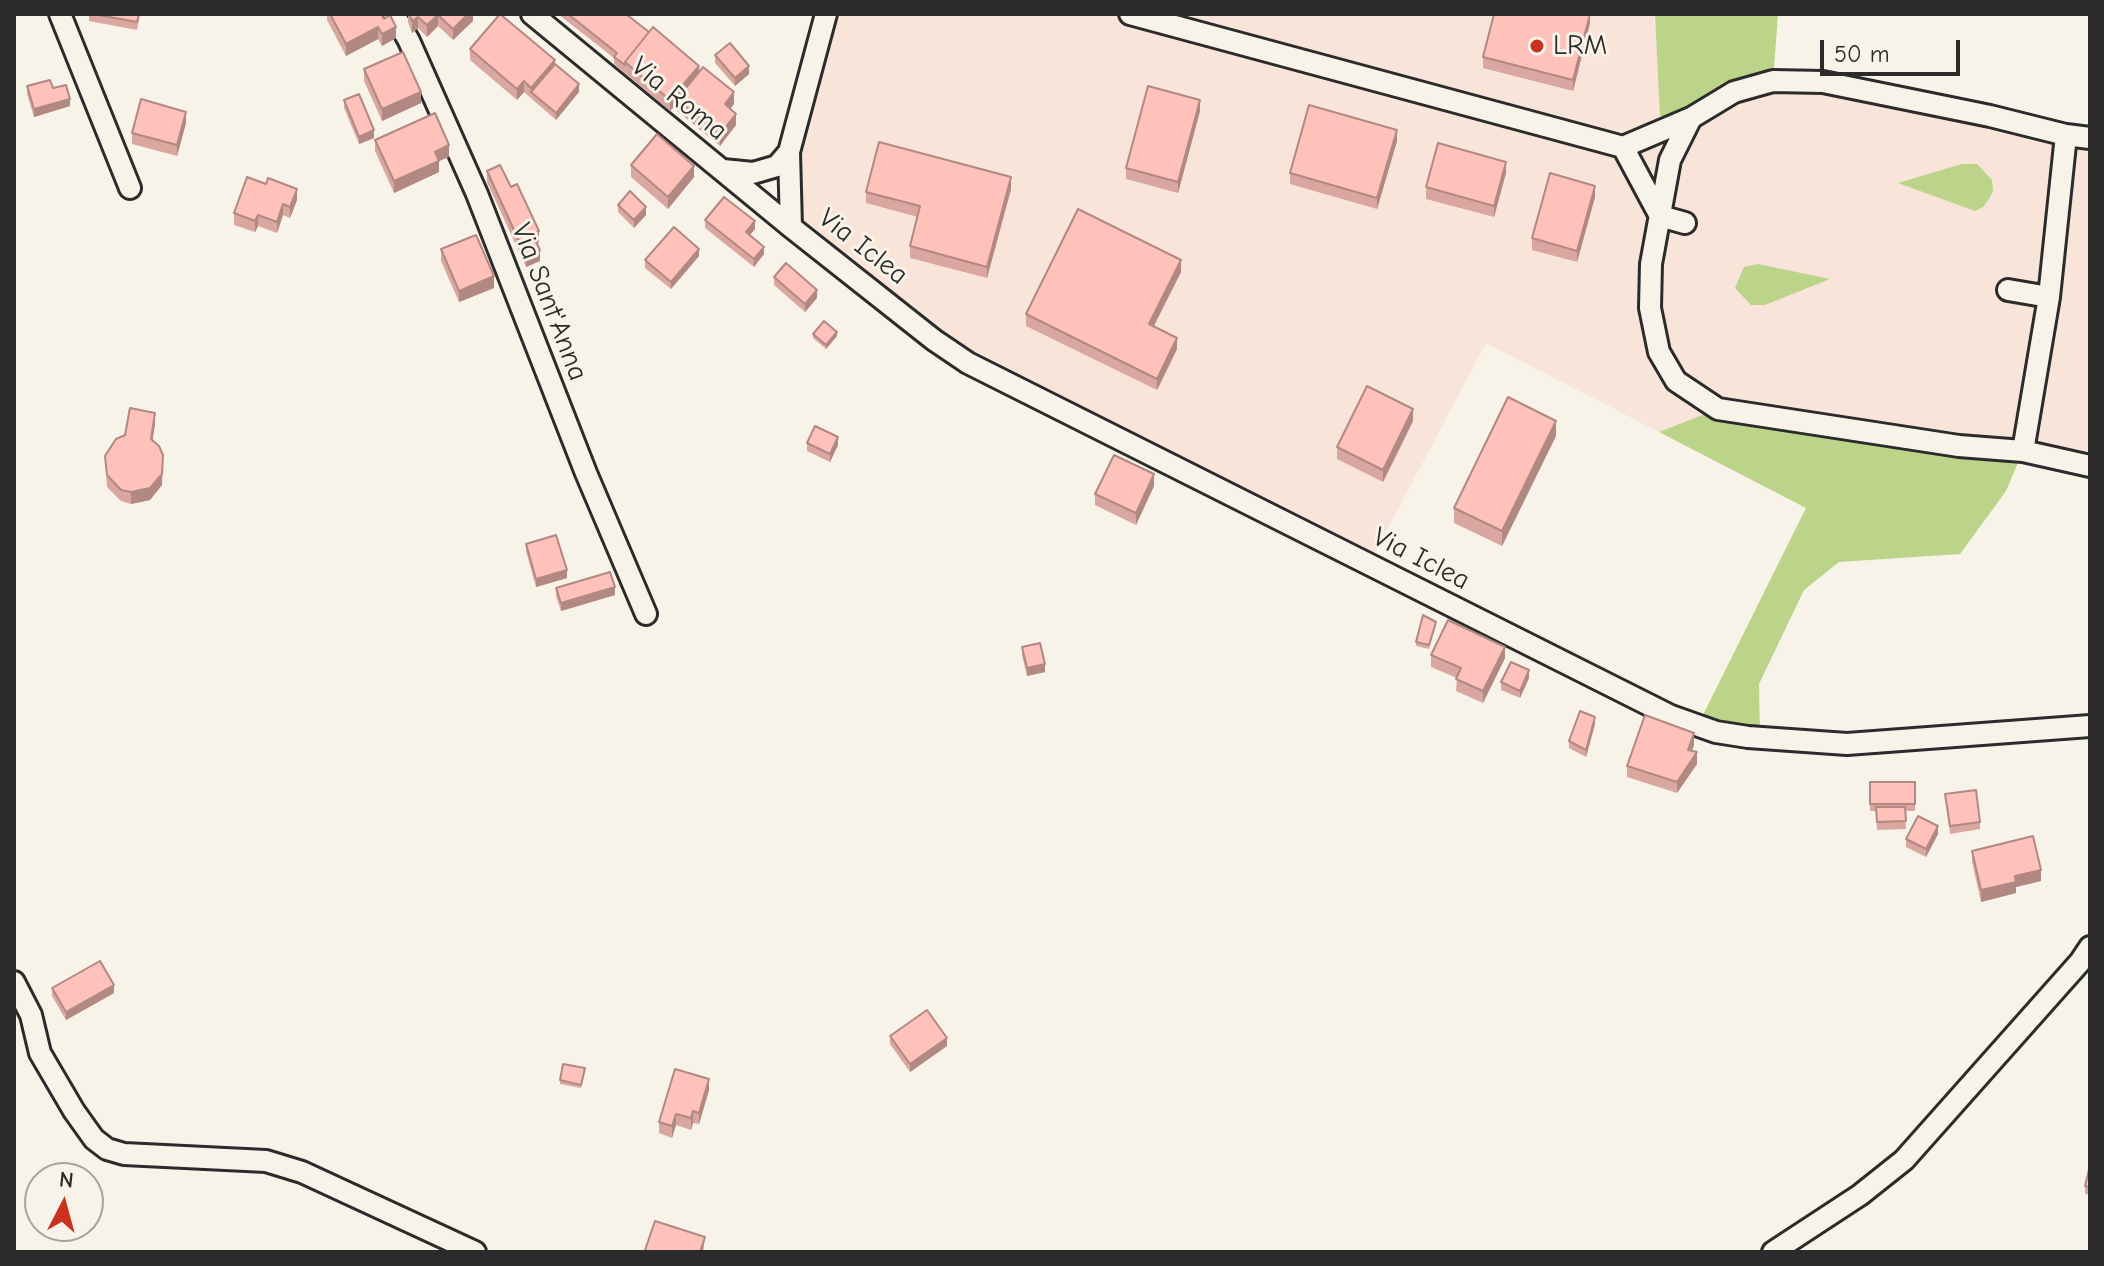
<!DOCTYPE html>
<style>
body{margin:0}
#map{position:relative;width:2104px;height:1266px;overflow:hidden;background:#f7f3e8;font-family:"Comic Neue",sans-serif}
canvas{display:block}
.frame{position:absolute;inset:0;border:16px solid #2b2b2b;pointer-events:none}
.north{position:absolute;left:24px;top:1162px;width:80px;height:80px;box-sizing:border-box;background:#f7f3e8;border:2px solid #a5a39c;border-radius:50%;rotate:6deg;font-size:22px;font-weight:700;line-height:32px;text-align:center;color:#2b2b2b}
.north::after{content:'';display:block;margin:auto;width:28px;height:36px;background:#c8321e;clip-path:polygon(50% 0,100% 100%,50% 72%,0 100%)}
.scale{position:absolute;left:1820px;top:40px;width:140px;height:36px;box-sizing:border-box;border:4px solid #2b2b2b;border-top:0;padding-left:10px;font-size:24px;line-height:28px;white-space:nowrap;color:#2b2b2b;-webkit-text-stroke:6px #f7f3e8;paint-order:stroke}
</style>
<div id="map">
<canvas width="2104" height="1266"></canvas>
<div class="frame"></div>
<div class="north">N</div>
<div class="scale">50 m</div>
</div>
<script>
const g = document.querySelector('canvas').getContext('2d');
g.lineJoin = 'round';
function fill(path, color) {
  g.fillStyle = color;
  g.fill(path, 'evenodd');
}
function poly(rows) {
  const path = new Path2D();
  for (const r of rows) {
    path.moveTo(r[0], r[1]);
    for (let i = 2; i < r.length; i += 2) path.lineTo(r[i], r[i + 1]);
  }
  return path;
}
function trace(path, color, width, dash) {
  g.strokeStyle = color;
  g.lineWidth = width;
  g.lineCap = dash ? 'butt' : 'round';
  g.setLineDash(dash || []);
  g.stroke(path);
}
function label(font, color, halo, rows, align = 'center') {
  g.font = font + ' "Comic Neue",sans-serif';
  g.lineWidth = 6;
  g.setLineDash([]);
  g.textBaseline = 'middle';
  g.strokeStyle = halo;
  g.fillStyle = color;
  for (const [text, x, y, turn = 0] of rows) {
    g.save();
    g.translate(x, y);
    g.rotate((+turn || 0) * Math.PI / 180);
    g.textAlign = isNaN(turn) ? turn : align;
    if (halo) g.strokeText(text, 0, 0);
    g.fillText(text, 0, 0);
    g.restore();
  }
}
fill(poly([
 [826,14,1655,14,1654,25,1773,81,2090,136,2090,466,1718,410,1659,432,1486,343,1369,564,968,363,791,227,789,152]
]), '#f9e4da');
fill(poly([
 [1655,14,1778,14,1773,81,1691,118,1660,116],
 [1962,164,1977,164,1992,180,1993,191,1989,199,1983,207,1975,211,1898,183],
 [1758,264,1830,279,1765,305,1751,305,1735,288,1744,267],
 [1718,409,2023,451,2006,491,1960,554,1839,562,1804,590,1759,684,1760,739,1698,725,1806,508,1659,432]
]), '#bcd38a');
const minor = poly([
 [60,14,130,188],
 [394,14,409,41,477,194,586,473,646,614],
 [532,14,791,227,934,340,968,363,1671,716,1716,732,1748,737,1847,744,2090,726],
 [1130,14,1623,147,1691,118],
 [2090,138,2066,135,1990,116,1823,82,1773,81,1734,92,1691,118,1670,160,1651,264,1650,308,1659,352,1676,381,1718,409,1959,446,2023,451,2090,466],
 [1623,147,1660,216,1685,223],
 [723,170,753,173,777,166,789,152],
 [791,227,789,152,826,14],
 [2008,290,2049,297],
 [2023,451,2049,297,2066,135],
 [14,982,31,1015,40,1053,74,1111,94,1139,107,1149,124,1154,266,1161,302,1172,475,1252],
 [1773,1252,1860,1195,1904,1160,2080,962,2090,947]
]);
trace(minor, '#2b2b2b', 26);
trace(minor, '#f7f3e8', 20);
fill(poly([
 [89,14,140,14,137,30,89,21],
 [327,14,381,14,396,38,382,46,378,39,346,56,327,20],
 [408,14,473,14,473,21,453,40,438,26,427,37,418,28,412,33,408,22],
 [558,14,626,14,699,72,734,104,730,109,736,125,720,146,677,111,677,103,670,111,614,64,614,58],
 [1590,23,1573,91,1483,68,1483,57],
 [470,49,555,64,579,92,556,120,524,92,517,100,470,60],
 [715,55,749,74,735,86,715,63],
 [364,69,421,103,382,121,364,81],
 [27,86,70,106,34,117,27,94],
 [344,100,374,138,359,144,344,108],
 [1200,111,1178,193,1126,179,1126,168],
 [186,123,177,156,132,144,132,133],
 [375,140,449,157,439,161,439,172,394,193,375,151],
 [1397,141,1377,209,1290,184,1290,173],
 [631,165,694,177,668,209,631,177],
 [487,171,511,187,539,242,537,243,540,261,526,267,487,182],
 [1506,173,1494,217,1426,199,1426,187],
 [1011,189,987,278,910,258,910,246,918,217,866,203,866,192],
 [1595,197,1577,262,1532,250,1532,238],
 [297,200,290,218,283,215,277,233,258,226,255,232,234,225,234,213],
 [618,205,646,215,634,228,618,212],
 [705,220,755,229,749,235,764,254,754,267,705,228],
 [441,249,494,288,459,302,441,261],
 [699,256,671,289,645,268,645,260],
 [1181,272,1154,326,1177,349,1157,390,1026,326,1026,314],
 [774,277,817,298,805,312,774,285],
 [813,334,837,336,826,349,813,338],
 [1413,421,1383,482,1337,459,1337,447],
 [155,424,152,441,162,485,150,500,131,504,121,501,107,487,105,456],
 [1556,436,1502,546,1454,523,1454,508],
 [807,443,838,445,830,462,807,451],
 [1154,486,1136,525,1095,505,1095,494],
 [526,544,567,578,536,587,526,551],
 [556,588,615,595,561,611,556,596],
 [1436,626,1429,649,1416,646,1416,642],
 [1022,647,1045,672,1027,676,1022,655],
 [1431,655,1505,658,1483,703,1456,691,1457,678,1431,667],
 [1529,678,1520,698,1501,690,1501,682],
 [1595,724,1586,757,1569,748,1569,741],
 [1694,745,1692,751,1697,764,1677,793,1627,777,1627,766],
 [1870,782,1915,782,1915,811,1905,811,1906,829,1877,830,1876,811,1870,811],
 [1945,794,1980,822,1980,829,1950,834],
 [1938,834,1926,857,1906,847,1906,839],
 [1972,851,2041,881,2016,887,2016,893,1981,902,1972,862],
 [52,988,114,993,66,1020,52,996],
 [890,1036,947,1046,910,1072,890,1044],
 [585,1072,581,1088,560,1084,560,1080],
 [709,1090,699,1124,693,1123,691,1130,676,1125,672,1138,659,1133,659,1122],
 [2090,1165,2090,1195,2085,1194,2085,1186]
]), '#daa7a0');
fill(poly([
 [468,14,473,14,473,21,453,40,453,29],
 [1590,14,1590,23,1573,91,1573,80],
 [438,15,438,26,427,37,427,25],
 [418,17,418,28,412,33,412,21],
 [378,27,378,39,346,56,346,44],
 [396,27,396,38,382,46,382,34],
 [555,60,555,71,531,92,531,88],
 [699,66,699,77,677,99,677,103,670,111,670,100],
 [749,66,749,74,735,86,735,78],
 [524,81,524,92,517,100,517,89],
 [579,84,579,92,556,120,556,113],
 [421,92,421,103,382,121,382,109],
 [734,92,734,104,725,115,725,104],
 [70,99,70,106,34,117,34,109],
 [1200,100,1200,111,1178,193,1178,182],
 [186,112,186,123,177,156,177,145],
 [736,114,736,125,720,146,720,134],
 [374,130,374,138,359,144,359,137],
 [1397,130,1397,141,1377,209,1377,198],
 [449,145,449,157,439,161,439,172,394,193,394,181,435,152],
 [1506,162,1506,173,1494,217,1494,206],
 [694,166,694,177,668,209,668,197],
 [1011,177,1011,189,987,278,987,267],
 [1595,186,1595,197,1577,262,1577,251],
 [297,189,297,200,290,218,290,207],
 [283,204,283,215,277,233,277,222],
 [646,207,646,215,634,228,634,220],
 [258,215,258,226,255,232,255,221],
 [755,221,755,229,746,240,746,232],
 [539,231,539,242,532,245,532,233],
 [764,247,764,254,754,267,754,259],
 [699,249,699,256,671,289,671,282],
 [540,250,540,261,526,267,526,256],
 [1181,260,1181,272,1149,335,1149,324],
 [494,276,494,288,459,302,459,291],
 [817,290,817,298,805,312,805,304],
 [837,332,837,336,826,349,826,345],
 [1177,338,1177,349,1157,390,1157,379],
 [1413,409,1413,421,1383,482,1383,470],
 [155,413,155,424,151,451,151,439],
 [1556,421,1556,436,1502,546,1502,531],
 [838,437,838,445,830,462,830,454],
 [163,455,162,485,150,500,131,504,131,492],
 [1154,474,1154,486,1136,525,1136,513],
 [567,570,567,578,536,587,536,579],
 [615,587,615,595,561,611,561,603],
 [1505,647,1505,658,1483,703,1483,691],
 [1045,664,1045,672,1027,676,1027,668],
 [1529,670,1529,678,1520,698,1520,691],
 [1595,717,1595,724,1586,757,1586,750],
 [1694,733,1694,745,1688,761,1688,750],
 [1697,752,1697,764,1677,793,1677,782],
 [1938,826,1938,834,1926,857,1926,849],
 [2041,870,2041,881,2016,887,2016,893,1981,902,1981,890,2015,876],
 [114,985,114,993,66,1020,66,1012],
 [947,1038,947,1046,910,1072,910,1064],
 [709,1079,709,1090,699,1124,699,1113],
 [693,1111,693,1123,691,1130,691,1118],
 [676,1114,676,1125,672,1138,672,1126],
 [705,1237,703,1252,700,1252]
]), '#b28882');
const building = poly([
 [93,14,139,14,137,22,93,14],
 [330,14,381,14,384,19,390,15,396,27,382,34,378,27,346,44,330,14],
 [409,14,468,14,453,29,438,15,427,25,418,17,412,21,409,14],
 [500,14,555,60,531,88,524,81,517,89,470,49,500,14],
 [568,14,626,14,649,32,625,62,625,65,614,57,617,53,568,14],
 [1494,14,1590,14,1573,80,1483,57,1494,14],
 [653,27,699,66,670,100,625,62,653,27],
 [730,43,749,66,735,78,715,55,730,43],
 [403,52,421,92,382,109,364,69,403,52],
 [555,64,579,84,556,113,531,92,555,64],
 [703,67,734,92,725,104,736,114,720,134,677,99,703,67],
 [50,80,53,88,66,85,70,99,34,109,27,86,50,80],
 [1148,86,1200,100,1178,182,1126,168,1148,86],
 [359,94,374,130,359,137,344,100,359,94],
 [141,99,186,112,177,145,132,133,141,99],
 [1309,105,1397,130,1377,198,1290,173,1309,105],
 [435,113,449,145,435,152,439,161,394,181,375,140,435,113],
 [657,134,694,166,668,197,631,165,657,134],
 [879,142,1011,177,987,267,910,246,920,206,866,192,879,142],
 [1438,143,1506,162,1494,206,1426,187,1438,143],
 [500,165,511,187,517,184,539,231,532,233,540,250,526,256,487,171,500,165],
 [1550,173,1595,186,1577,251,1532,238,1550,173],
 [247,177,266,184,268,178,297,189,290,207,283,204,277,222,258,215,255,221,234,213,247,177],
 [630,191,646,207,634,220,618,205,630,191],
 [724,197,755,221,746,232,764,247,754,259,705,220,724,197],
 [1078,209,1181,260,1149,324,1177,338,1157,379,1026,314,1078,209],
 [674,227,699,249,671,282,645,260,674,227],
 [476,235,494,276,459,291,441,249,476,235],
 [786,263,817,290,805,304,774,277,786,263],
 [824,321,837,332,826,345,813,334,824,321],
 [1367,386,1413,409,1383,470,1337,447,1367,386],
 [1508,397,1556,421,1502,531,1454,508,1508,397],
 [130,408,155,413,151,439,159,446,163,455,162,474,150,488,131,492,121,490,107,475,105,456,116,439,125,435,130,408],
 [815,426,838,437,830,454,807,443,815,426],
 [1114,455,1154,474,1136,513,1095,494,1114,455],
 [556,535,567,570,536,579,526,544,556,535],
 [610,572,615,587,561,603,556,588,610,572],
 [1423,615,1436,622,1429,645,1416,642,1423,615],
 [1448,620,1505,647,1483,691,1456,679,1461,668,1431,655,1448,620],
 [1040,643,1045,664,1027,668,1022,647,1040,643],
 [1511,662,1529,670,1520,691,1501,682,1511,662],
 [1580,711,1595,717,1586,750,1569,741,1580,711],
 [1645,715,1694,733,1688,750,1697,752,1677,782,1627,766,1645,715],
 [1870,782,1915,782,1915,804,1870,804,1870,782],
 [1976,790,1980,822,1950,826,1945,794,1976,790],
 [1876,807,1905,807,1906,821,1877,822,1876,807],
 [1918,816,1938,826,1926,849,1906,839,1918,816],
 [2033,836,2041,870,2015,876,2016,882,1981,890,1972,851,2033,836],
 [100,961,114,985,66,1012,52,988,100,961],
 [927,1010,947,1038,910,1064,890,1036,927,1010],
 [563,1064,585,1068,581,1085,560,1080,563,1064],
 [675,1069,709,1079,699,1113,693,1111,691,1118,676,1114,672,1126,659,1122,675,1069],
 [2090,1165,2090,1187,2085,1186,2090,1165],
 [655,1221,705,1237,700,1252,650,1252,645,1250,655,1221]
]);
fill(building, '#fec2ba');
trace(building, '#b28882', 2);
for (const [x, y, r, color] of [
 [1537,46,8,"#c8321e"]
]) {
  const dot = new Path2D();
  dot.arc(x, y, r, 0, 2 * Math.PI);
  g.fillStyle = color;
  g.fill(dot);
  trace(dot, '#f7f3e8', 3);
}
label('28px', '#2b2b2b', '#f7f3e8', [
 ["LRM",1553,46]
], 'left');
label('28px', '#2b2b2b', '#f7f3e8', [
 ["Via Roma",679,99,39],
 ["Via Iclea",863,247,38],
 ["Via Sant'Anna",549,302,69],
 ["Via Iclea",1421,559,27]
]);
</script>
